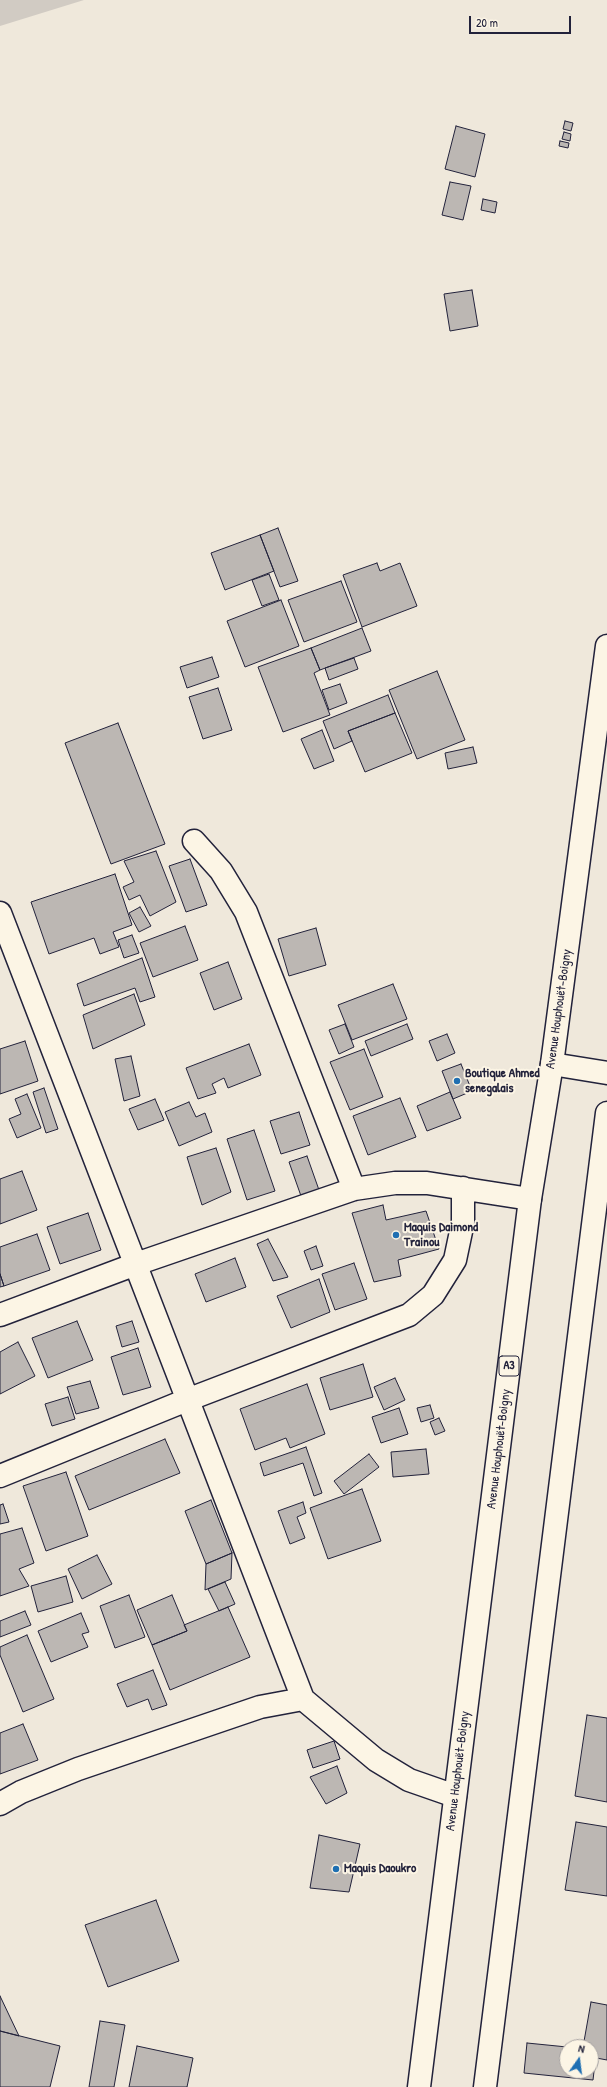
<!DOCTYPE html>
<meta charset="utf-8">
<style>
body{margin:0}
#map{position:relative;width:607px;height:2087px;overflow:hidden;background:#efe8db;font-family:"Patrick Hand",sans-serif}
canvas{display:block}
.north{position:absolute;left:559px;top:2039px;width:40px;height:40px;box-sizing:border-box;background:#fcf5e5;border:1px solid #a5a1a1;border-radius:50%;rotate:14deg;font-size:11px;font-weight:700;line-height:16px;text-align:center;color:#22223b}
.north::after{content:'';display:block;margin:auto;width:14px;height:18px;background:#1f6fb2;clip-path:polygon(50% 0,100% 100%,50% 72%,0 100%)}
.scale{position:absolute;left:469px;top:16px;width:102px;height:18px;box-sizing:border-box;border:2px solid #22223b;border-top:0;padding-left:5px;font-size:12px;line-height:14px;white-space:nowrap;color:#22223b;-webkit-text-stroke:3px #fcf5e5;paint-order:stroke}
</style>
<div id="map">
<canvas width="607" height="2087"></canvas>
<div class="north">N</div>
<div class="scale">20 m</div>
</div>
<script>
const g = document.querySelector('canvas').getContext('2d');
g.lineJoin = 'round';
function fill(path, color) {
  g.fillStyle = color;
  g.fill(path, 'evenodd');
}
function poly(rows) {
  const path = new Path2D();
  for (const r of rows) {
    path.moveTo(r[0], r[1]);
    for (let i = 2; i < r.length; i += 2) path.lineTo(r[i], r[i + 1]);
  }
  return path;
}
function trace(path, color, width, dash) {
  g.strokeStyle = color;
  g.lineWidth = width;
  g.lineCap = dash ? 'butt' : 'round';
  g.setLineDash(dash || []);
  g.stroke(path);
}
function label(font, color, halo, rows, align = 'center') {
  g.font = font + ' "Patrick Hand",sans-serif';
  g.lineWidth = 4;
  g.setLineDash([]);
  g.textBaseline = 'middle';
  g.strokeStyle = halo;
  g.fillStyle = color;
  for (const [text, x, y, turn = 0] of rows) {
    g.save();
    g.translate(x, y);
    g.rotate((+turn || 0) * Math.PI / 180);
    g.textAlign = isNaN(turn) ? turn : align;
    if (halo) g.strokeText(text, 0, 0);
    g.fillText(text, 0, 0);
    g.restore();
  }
}
fill(poly([
 [0,0,84,0,0,26]
]), '#d1cbc3');
const building = poly([
 [565,121,573,123,571,131,563,129,565,121],
 [456,126,485,134,475,177,445,169,456,126],
 [564,132,571,134,570,141,562,139,564,132],
 [560,141,569,143,568,148,559,146,560,141],
 [450,182,471,186,463,220,442,215,450,182],
 [483,199,497,202,495,213,481,210,483,199],
 [472,290,478,326,450,331,444,294,472,290],
 [278,528,298,581,280,587,260,535,278,528],
 [260,535,274,571,225,590,211,553,260,535],
 [377,563,380,571,400,563,417,606,362,627,343,575,377,563],
 [269,574,279,600,262,606,252,580,269,574],
 [341,581,357,622,304,642,288,600,341,581],
 [281,600,299,646,245,667,227,621,281,600],
 [362,628,371,651,320,670,311,648,362,628],
 [311,648,320,670,314,673,330,715,283,732,258,667,311,648],
 [212,657,219,677,187,688,180,667,212,657],
 [354,658,358,669,329,680,325,668,354,658],
 [437,671,465,740,417,759,389,690,437,671],
 [340,684,347,703,329,710,322,690,340,684],
 [218,688,232,730,203,739,189,697,218,688],
 [388,695,395,713,348,731,352,741,334,749,323,721,388,695],
 [395,713,412,753,365,772,348,731,395,713],
 [118,723,165,844,111,864,65,743,118,723],
 [322,730,334,761,314,769,301,739,322,730],
 [473,747,477,763,448,769,445,753,473,747],
 [156,851,176,902,150,916,140,895,129,900,123,887,134,882,124,861,156,851],
 [190,859,207,905,186,912,169,866,190,859],
 [115,874,132,925,113,932,119,947,100,954,94,938,49,954,31,902,115,874],
 [140,907,151,926,139,932,129,913,140,907],
 [185,926,198,960,153,977,140,943,185,926],
 [316,928,326,965,289,976,278,939,316,928],
 [132,935,139,953,124,958,118,940,132,935],
 [142,958,155,997,140,1002,135,988,84,1006,77,984,142,958],
 [228,962,242,999,214,1010,200,973,228,962],
 [393,984,407,1019,352,1040,338,1005,393,984],
 [134,994,145,1025,93,1049,83,1015,134,994],
 [345,1024,354,1047,339,1054,329,1030,345,1024],
 [407,1024,413,1039,371,1056,365,1041,407,1024],
 [447,1034,455,1053,437,1061,429,1041,447,1034],
 [25,1041,38,1081,0,1094,0,1049,25,1041],
 [249,1044,261,1075,228,1088,224,1078,212,1084,216,1093,198,1099,186,1068,249,1044],
 [364,1049,383,1097,350,1110,330,1062,364,1049],
 [131,1056,140,1096,124,1101,115,1059,131,1056],
 [461,1064,472,1091,453,1099,442,1071,461,1064],
 [44,1088,58,1129,46,1133,33,1092,44,1088],
 [450,1092,461,1118,427,1131,417,1106,450,1092],
 [27,1094,41,1128,17,1138,9,1119,21,1114,15,1099,27,1094],
 [400,1098,416,1137,368,1155,353,1116,400,1098],
 [155,1099,164,1120,138,1130,129,1109,155,1099],
 [189,1102,196,1117,205,1113,212,1132,179,1146,165,1112,189,1102],
 [299,1112,310,1145,281,1154,270,1121,299,1112],
 [254,1130,275,1191,247,1200,227,1139,254,1130],
 [216,1148,231,1192,202,1205,187,1157,216,1148],
 [307,1156,319,1190,301,1196,289,1162,307,1156],
 [22,1171,37,1210,0,1224,0,1179,22,1171],
 [383,1205,386,1220,426,1211,439,1249,398,1260,401,1276,374,1282,352,1213,383,1205],
 [88,1213,101,1250,60,1264,47,1227,88,1213],
 [37,1234,50,1270,4,1286,0,1274,0,1247,37,1234],
 [268,1239,288,1277,273,1281,257,1244,268,1239],
 [316,1246,323,1266,311,1270,304,1251,316,1246],
 [235,1258,246,1287,206,1302,195,1274,235,1258],
 [354,1263,367,1299,335,1310,322,1274,354,1263],
 [0,1274,4,1286,0,1287,0,1274],
 [319,1279,330,1312,291,1328,277,1296,319,1279],
 [77,1321,93,1360,48,1378,32,1338,77,1321],
 [132,1321,139,1342,122,1347,116,1326,132,1321],
 [18,1342,35,1376,0,1394,0,1352,18,1342],
 [138,1348,151,1387,123,1395,111,1357,138,1348],
 [363,1364,373,1397,330,1410,320,1378,363,1364],
 [395,1378,405,1400,384,1410,374,1387,395,1378],
 [90,1381,99,1408,76,1414,67,1387,90,1381],
 [307,1384,325,1434,290,1448,286,1438,255,1450,240,1409,307,1384],
 [68,1397,75,1419,52,1426,45,1404,68,1397],
 [430,1405,434,1418,421,1422,417,1408,430,1405],
 [399,1408,408,1434,381,1443,372,1417,399,1408],
 [439,1418,445,1431,435,1435,430,1422,439,1418],
 [165,1439,180,1473,89,1510,75,1476,165,1439],
 [306,1447,322,1493,314,1496,303,1463,264,1476,260,1463,306,1447],
 [426,1449,429,1474,393,1477,391,1452,426,1449],
 [369,1454,379,1467,344,1494,334,1481,369,1454],
 [66,1472,88,1536,46,1551,23,1486,66,1472],
 [362,1489,381,1541,328,1559,310,1508,362,1489],
 [211,1500,232,1553,206,1564,185,1511,211,1500],
 [303,1502,306,1513,297,1517,305,1538,290,1544,278,1511,303,1502],
 [3,1504,9,1522,0,1524,0,1505,3,1504],
 [22,1528,34,1563,19,1569,29,1586,0,1596,0,1534,22,1528],
 [232,1553,231,1579,205,1590,206,1564,232,1553],
 [97,1555,112,1584,82,1599,68,1569,97,1555],
 [66,1576,73,1602,38,1612,31,1586,66,1576],
 [225,1582,235,1604,219,1611,208,1589,225,1582],
 [129,1595,145,1637,115,1648,100,1606,129,1595],
 [172,1595,187,1631,152,1645,137,1610,172,1595],
 [228,1607,250,1657,170,1690,152,1645,187,1631,184,1625,228,1607],
 [25,1611,31,1625,0,1637,0,1621,25,1611],
 [81,1613,89,1632,82,1634,88,1647,51,1662,38,1631,81,1613],
 [27,1635,54,1699,23,1712,0,1655,0,1647,27,1635],
 [153,1670,167,1705,152,1710,148,1699,127,1707,117,1684,153,1670],
 [587,1715,607,1718,607,1802,575,1796,587,1715],
 [23,1724,38,1760,0,1774,0,1733,23,1724],
 [334,1741,340,1759,313,1768,307,1750,334,1741],
 [337,1766,347,1793,326,1804,310,1777,337,1766],
 [576,1822,607,1827,607,1896,565,1890,576,1822],
 [319,1835,360,1844,349,1892,310,1888,319,1835],
 [156,1900,179,1961,108,1987,85,1925,156,1900],
 [0,1996,19,2036,0,2031,0,1996],
 [591,2002,607,2005,607,2060,591,2057,591,2047,583,2047,591,2002],
 [100,2021,125,2025,114,2087,89,2087,100,2021],
 [0,2031,60,2046,50,2087,0,2087,0,2031],
 [527,2043,567,2047,567,2071,591,2071,591,2062,595,2063,593,2080,524,2073,527,2043],
 [137,2046,193,2058,187,2087,129,2087,137,2046]
]);
fill(building, '#bcb7b3');
trace(building, '#22223b', 1);
const street = poly([
 [194,841,221,871,246,912,354,1189],
 [0,913,303,1699,376,1760,409,1780,455,1796],
 [0,1315,136,1264,354,1189,395,1183,427,1183,530,1199],
 [0,1476,187,1400,409,1315,433,1295,455,1260,463,1222,463,1188],
 [0,1804,21,1792,78,1769,260,1707,303,1699]
]);
const secondary = poly([
 [552,1064,607,1073]
]);
const highway = poly([
 [419,2087,530,1199,552,1064,607,646],
 [485,2087,607,1113]
]);
trace(street, '#22223b', 25);
trace(secondary, '#22223b', 25);
trace(highway, '#22223b', 25);
trace(street, '#fcf5e5', 22);
trace(secondary, '#fcf5e5', 22);
trace(highway, '#fcf5e5', 22);
for (const [x, y, r, color] of [
 [457,1081,4,"#1f6fb2"],
 [396,1235,4,"#1f6fb2"],
 [336,1869,4,"#1f6fb2"]
]) {
  const dot = new Path2D();
  dot.arc(x, y, r, 0, 2 * Math.PI);
  g.fillStyle = color;
  g.fill(dot);
  trace(dot, '#fcf5e5', 1.5);
}
for (const [x, y, w] of [
 [509,1366,20]
]) {
  const box = new Path2D();
  box.roundRect(x - w / 2, y - 10, w, 20, 3);
  g.fillStyle = '#fcf5e5';
  g.fill(box);
  trace(box, '#22223b', 1);
}
label('bold 12px', '#22223b', null, [
 ["A3",509,1366]
]);
label('13px', '#22223b', '#fcf5e5', [
 ["Avenue Houphouët-Boigny",559,1009,-82],
 ["Avenue Houphouët-Boigny",499,1449,-83],
 ["Avenue Houphouët-Boigny",458,1771,-83]
]);
label('bold 13px', '#22223b', '#fcf5e5', [
 ["Boutique Ahmed",465,1074],
 ["senegalais",465,1089],
 ["Maquis Daimond",404,1228],
 ["Trainou",404,1243],
 ["Maquis Daoukro",344,1869]
], 'left');
</script>
